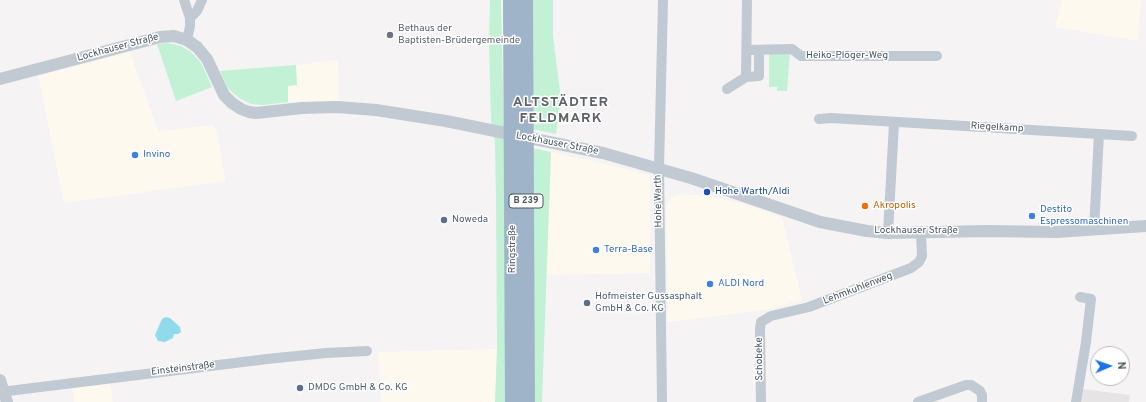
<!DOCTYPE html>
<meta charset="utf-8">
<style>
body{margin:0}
#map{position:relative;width:1146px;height:402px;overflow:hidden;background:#f5f3f3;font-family:Overpass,sans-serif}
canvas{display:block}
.north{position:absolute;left:1090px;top:346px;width:40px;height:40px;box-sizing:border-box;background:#fff;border:1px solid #b7bbc0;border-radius:50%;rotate:88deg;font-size:11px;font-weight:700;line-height:16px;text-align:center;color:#4a5661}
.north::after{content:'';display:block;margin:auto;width:14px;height:18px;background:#1a73e8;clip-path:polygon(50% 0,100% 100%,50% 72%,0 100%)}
</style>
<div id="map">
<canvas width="1146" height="402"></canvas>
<div class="north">N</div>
</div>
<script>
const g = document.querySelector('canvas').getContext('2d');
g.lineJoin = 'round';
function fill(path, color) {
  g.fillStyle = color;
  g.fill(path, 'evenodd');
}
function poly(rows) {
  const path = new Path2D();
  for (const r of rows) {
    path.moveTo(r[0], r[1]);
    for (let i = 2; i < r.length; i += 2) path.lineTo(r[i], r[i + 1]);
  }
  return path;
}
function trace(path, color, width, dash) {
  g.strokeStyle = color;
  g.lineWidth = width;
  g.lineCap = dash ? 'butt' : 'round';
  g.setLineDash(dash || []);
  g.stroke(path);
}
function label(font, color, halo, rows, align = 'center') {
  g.font = font + ' Overpass,sans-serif';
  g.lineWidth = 3;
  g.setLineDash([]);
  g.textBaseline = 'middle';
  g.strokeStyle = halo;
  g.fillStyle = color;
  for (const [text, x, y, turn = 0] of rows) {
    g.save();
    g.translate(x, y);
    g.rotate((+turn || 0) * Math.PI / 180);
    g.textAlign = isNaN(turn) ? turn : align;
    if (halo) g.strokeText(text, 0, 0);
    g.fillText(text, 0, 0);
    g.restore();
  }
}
fill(poly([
 [1062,0,1141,0,1138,41,1055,27],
 [130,52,158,131,214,125,218,137,226,181,64,203,38,76],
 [338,60,339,101,288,102,288,86,297,85,296,65],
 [551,152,614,166,650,175,650,273,547,275],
 [679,194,708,196,744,204,782,217,802,300,765,310,668,322,666,207,671,198],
 [497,349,495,402,381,402,378,352],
 [110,383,113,402,74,402,72,388]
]), '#fdf9ef');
fill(poly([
 [1082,389,1130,395,1129,402,1081,402]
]), '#e6e4e5');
fill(poly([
 [490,0,501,0,506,232,506,402,495,402,497,349,496,198,495,142,491,120,489,42],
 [530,0,553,0,553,36,561,99,556,134,532,129],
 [167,43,181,46,191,52,201,63,212,87,176,101,157,44],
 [769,52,790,52,787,91,777,91,777,87,769,87],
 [296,65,297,85,288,86,288,102,263,105,251,104,241,99,234,94,227,87,220,71],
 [532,148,551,152,542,402,533,402]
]), '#c3f1d5');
fill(poly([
 [166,317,170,318,180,327,181,332,178,334,174,334,173,338,165,342,158,341,155,335,162,319]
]), '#90daee');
trace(poly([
 [184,0,190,18,190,26,187,40],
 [747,0,746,77,759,76,759,50],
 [190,18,197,11,202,0],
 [747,50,792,49,801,56,937,56],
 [727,89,746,77],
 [819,119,831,118,1132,136],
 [1094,230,1099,134],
 [888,233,894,123],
 [0,392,267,359,326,353,367,351],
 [662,402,659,168,663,0],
 [761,402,760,328,761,322,771,316,809,307,911,268,919,262,922,256,921,232],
 [918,402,966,385,971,385,980,391,982,395,982,402],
 [1076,402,1086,342,1091,299,1080,297]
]), '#c1cad2', 10);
trace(poly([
 [0,79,160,37,174,36,187,40,197,47,207,59,224,95,232,103,241,109,249,112,256,113,302,108,337,107,376,110,446,121,603,153,691,178,820,222,867,231,888,233,987,231,1057,232,1146,226],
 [0,380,7,402]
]), '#c1cad2', 12);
trace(poly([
 [511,0,513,402],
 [525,0,527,402]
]), '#9fb4c9', 16);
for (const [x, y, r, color] of [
 [390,35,4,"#6b7280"],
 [135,155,4,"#3f7fe0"],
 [707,192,4,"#1a4fb4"],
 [865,206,4,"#e8710a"],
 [1032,216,4,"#3f7fe0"],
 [444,220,4,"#5c6f8a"],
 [596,250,4,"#3f7fe0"],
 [710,284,4,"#3f7fe0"],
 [587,303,4,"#5c6f8a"],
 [300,388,4,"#5c6f8a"]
]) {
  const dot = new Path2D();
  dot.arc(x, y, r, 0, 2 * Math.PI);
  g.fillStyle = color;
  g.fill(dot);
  trace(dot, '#fff', 1.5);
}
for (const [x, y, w] of [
 [526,201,34]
]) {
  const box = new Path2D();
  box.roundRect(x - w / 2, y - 7, w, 14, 3);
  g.fillStyle = '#fff';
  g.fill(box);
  trace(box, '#4a5661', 1);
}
label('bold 9px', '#4a5661', null, [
 ["B 239",526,201]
]);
label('10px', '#5b616d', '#fff', [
 ["Bethaus der",398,29],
 ["Baptisten-Brüdergemeinde",398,41]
], 'left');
label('10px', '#4a5661', '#fff', [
 ["Lockhauser Straße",118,48,-15],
 ["Heiko-Plöger-Weg",847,56],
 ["Riegelkamp",997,128,3],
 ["Lockhauser Straße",557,144,11],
 ["Hohe Warth",659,201,-91],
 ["Lockhauser Straße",916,231],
 ["Ringstraße",513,249,-90],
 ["Lehmkuhlenweg",858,289,-21],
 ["Schobeke",760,359,-91],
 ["Einsteinstraße",183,369,-7]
]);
label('10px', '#366cbe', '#fff', [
 ["Invino",143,155],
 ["Destito",1040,210],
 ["Espressomaschinen",1040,222],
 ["Terra-Base",604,250],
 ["ALDI Nord",718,284]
], 'left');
label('10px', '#164399', '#fff', [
 ["Hohe Warth/Aldi",715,192]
], 'left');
label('10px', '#c56008', '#fff', [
 ["Akropolis",873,206]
], 'left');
label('10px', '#4e5e75', '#fff', [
 ["Noweda",452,220],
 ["Hofmeister Gussasphalt",595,297],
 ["GmbH & Co. KG",595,309],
 ["DMDG GmbH & Co. KG",308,388]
], 'left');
g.letterSpacing = '1px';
label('bold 14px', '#5f6368', '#fff', [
 ["ALTSTÄDTER",561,103],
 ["FELDMARK",561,119]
]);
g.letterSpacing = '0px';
</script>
